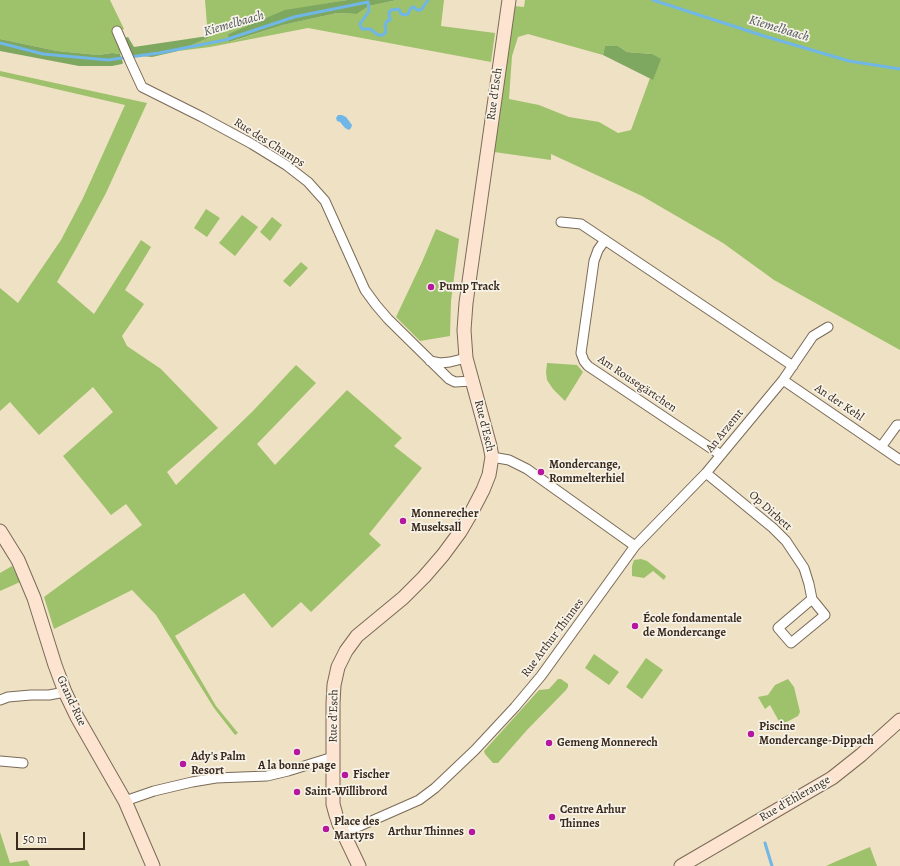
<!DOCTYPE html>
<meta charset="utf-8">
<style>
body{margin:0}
#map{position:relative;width:900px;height:866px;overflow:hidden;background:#efe1c3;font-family:Alegreya,serif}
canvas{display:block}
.scale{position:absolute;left:16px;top:832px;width:69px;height:18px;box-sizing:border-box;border:2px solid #3b2a1e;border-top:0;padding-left:5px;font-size:12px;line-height:14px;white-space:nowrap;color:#3b2a1e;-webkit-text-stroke:3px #f7f3e8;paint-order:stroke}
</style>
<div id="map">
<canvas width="900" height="866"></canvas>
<div class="scale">50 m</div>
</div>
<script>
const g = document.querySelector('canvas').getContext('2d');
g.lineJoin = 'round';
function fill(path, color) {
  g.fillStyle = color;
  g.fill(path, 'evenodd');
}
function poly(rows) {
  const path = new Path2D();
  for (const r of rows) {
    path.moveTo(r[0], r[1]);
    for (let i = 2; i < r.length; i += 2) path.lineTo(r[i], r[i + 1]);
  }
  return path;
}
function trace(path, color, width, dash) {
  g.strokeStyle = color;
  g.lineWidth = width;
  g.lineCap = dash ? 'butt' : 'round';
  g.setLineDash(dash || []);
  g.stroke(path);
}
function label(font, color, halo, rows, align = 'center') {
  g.font = font + ' Alegreya,serif';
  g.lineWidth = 3.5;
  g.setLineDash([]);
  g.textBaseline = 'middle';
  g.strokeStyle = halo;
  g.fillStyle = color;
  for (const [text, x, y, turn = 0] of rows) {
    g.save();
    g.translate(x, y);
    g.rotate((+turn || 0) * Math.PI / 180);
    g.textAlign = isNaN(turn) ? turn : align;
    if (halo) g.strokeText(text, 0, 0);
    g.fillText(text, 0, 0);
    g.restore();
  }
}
fill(poly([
 [0,0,110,0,124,29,117,31,122,53,120,54,112,53,98,55,57,51,0,39],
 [205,0,347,0,285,11,228,34,230,42,283,25,337,13,357,14,369,6,397,0,444,0,441,26,495,33,491,62,308,28,210,47,178,51,208,38],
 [525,0,900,0,900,350,774,280,723,243,642,196,551,154,551,160,494,152,499,106,514,6,524,7],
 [528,34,603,55,605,46,618,46,627,52,652,54,653,79,650,78,631,130,618,133,599,122,569,117,539,105,509,99,512,56,518,37],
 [0,71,147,103,106,193,77,247,57,282,94,314,141,240,151,247,125,290,144,304,122,336,127,346,161,369,218,428,167,472,176,485,253,411,296,365,316,383,257,444,275,465,347,390,402,438,394,446,422,468,369,534,381,545,311,612,301,602,272,628,244,593,175,636,216,706,238,733,235,735,214,708,156,615,132,590,54,629,44,597,142,525,126,504,111,515,63,456,113,412,93,387,39,435,10,402,0,411,0,288,18,303,61,240,83,198,125,105,0,76],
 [206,209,220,218,207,237,194,228],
 [242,215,258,227,235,256,219,243],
 [272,217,282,225,270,241,260,232],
 [436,229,459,239,451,301,450,336,420,341,396,317,422,262],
 [301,262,308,268,290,287,283,281],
 [547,363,577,365,583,372,565,401,553,389,547,380,546,372],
 [641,559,647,561,666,576,664,580,653,571,644,578,632,576,632,566,634,560],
 [12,566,20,582,0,591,0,573],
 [594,654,619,672,609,685,585,668],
 [646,658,663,670,642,699,626,687],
 [558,679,561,679,568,684,568,687,566,690,527,730,498,763,493,763,485,754,484,751,539,690,549,689],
 [788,679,794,687,800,712,798,716,781,725,770,705,765,709,758,697,768,695,775,685],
 [0,832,10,863,27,860,30,866,0,866],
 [870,847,877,866,826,866,837,861]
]), '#9ec16b');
fill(poly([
 [347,0,397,0,369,6,357,14,337,13,283,25,229,42,228,34,285,10],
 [208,36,208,38,178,51,152,57,131,55,125,38,128,37,134,47],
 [0,39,57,51,98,55,112,53,120,54,123,63,122,64,112,66,79,66,0,51],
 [605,46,618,46,627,52,652,54,661,59,653,80,603,55]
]), '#7ea75f');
fill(poly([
 [338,115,342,115,346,117,352,125,351,128,349,130,345,128,340,122,337,121,336,118]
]), '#70b6e6');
trace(poly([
 [653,0,764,36,849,61,900,69],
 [0,43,43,54,108,60,159,53,225,40,294,17,368,2,369,11,360,24,362,29,370,29,378,35,383,35,386,32,385,25,387,21,390,20,389,13,391,10,399,9,401,14,406,15,408,14,411,8,414,7,417,10,421,10,428,0],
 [765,843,772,866]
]), '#70b6e6', 3);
const street = poly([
 [117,31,130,61,142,87,202,117,252,144,286,165,308,182,325,201,365,290,376,305,388,319,449,379,455,382,472,381],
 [561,222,581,224,793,366],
 [605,240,598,250,594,261,581,353,584,361,588,366,721,455],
 [430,361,440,363,450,362,466,358],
 [783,380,900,460],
 [881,447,897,425,900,425],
 [492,457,509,460,527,469,635,546],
 [706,473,773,528,786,541,804,568,809,584,812,599,825,615,791,643,778,628,812,599],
 [0,700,8,697,31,695,49,695,65,692],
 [0,761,23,763],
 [125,801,154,791,192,782,216,778,267,776,288,771,333,757],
 [344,833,419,800,435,788,475,750,515,707,541,676,635,546,706,473,783,380,813,336,828,327]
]);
const secondary = poly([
 [0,531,18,560,34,598,55,665,65,692,77,717,125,801,153,866],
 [359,866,339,824,336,815,333,804,333,703,334,685,338,667,346,651,357,636,403,598,424,577,443,555,460,532,470,515,483,490,489,475,492,457,490,446,466,358,464,330,466,303,509,0],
 [681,866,765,817,832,778,861,755,900,720]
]);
trace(street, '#7a6a58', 11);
trace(secondary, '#7a6a58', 15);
trace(street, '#fff', 9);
trace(secondary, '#fde4d0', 13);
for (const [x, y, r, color] of [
 [431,287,4,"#b5179e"],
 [541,472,4,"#b5179e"],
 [403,521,4,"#b5179e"],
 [635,626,4,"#b5179e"],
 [751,734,4,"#b5179e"],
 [549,743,4,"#b5179e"],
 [297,752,4,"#b5179e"],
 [183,764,4,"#b5179e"],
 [345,775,4,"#b5179e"],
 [297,792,4,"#b5179e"],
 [552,817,4,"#b5179e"],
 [326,829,4,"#b5179e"],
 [472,832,4,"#b5179e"]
]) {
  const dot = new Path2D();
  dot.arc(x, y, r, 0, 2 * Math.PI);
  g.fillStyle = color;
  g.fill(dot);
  trace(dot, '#f7f3e8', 1.5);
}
label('12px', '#3b2a1e', '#f7f3e8', [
 ["Rue d'Esch",495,94,-82],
 ["Rue des Champs",269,143,32],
 ["Am Rousegärtchen",637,384,34],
 ["An der Kehl",839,403,34],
 ["Rue d'Esch",484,426,76],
 ["An Arzemt",725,431,-51],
 ["Op Dirbett",770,511,42],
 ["Rue Arthur Thinnes",553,638,-53],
 ["Grand-Rue",71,701,65],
 ["Rue d'Esch",334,716,-89],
 ["Rue d'Ehlerange",795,799,-30]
]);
label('bold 12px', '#3b2a1e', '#f7f3e8', [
 ["Pump Track",439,287],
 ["Mondercange,",549,465],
 ["Rommelterhiel",549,479],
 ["Monnerecher",411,514],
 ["Museksall",411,528],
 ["École fondamentale",643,619],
 ["de Mondercange",643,633],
 ["Piscine",759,727],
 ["Mondercange-Dippach",759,741],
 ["Gemeng Monnerech",557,743],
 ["Ady's Palm",191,757],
 ["Resort",191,771],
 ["A la bonne page",297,766,"center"],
 ["Fischer",353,775],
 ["Saint-Willibrord",305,792],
 ["Centre Arhur",560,810],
 ["Thinnes",560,824],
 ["Place des",334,822],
 ["Martyrs",334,836],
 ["Arthur Thinnes",464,832,"right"]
], 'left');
label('italic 13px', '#4b545a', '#f7f3e8', [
 ["Kiemelbaach",234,24,-16],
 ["Kiemelbaach",779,29,17]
]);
</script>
